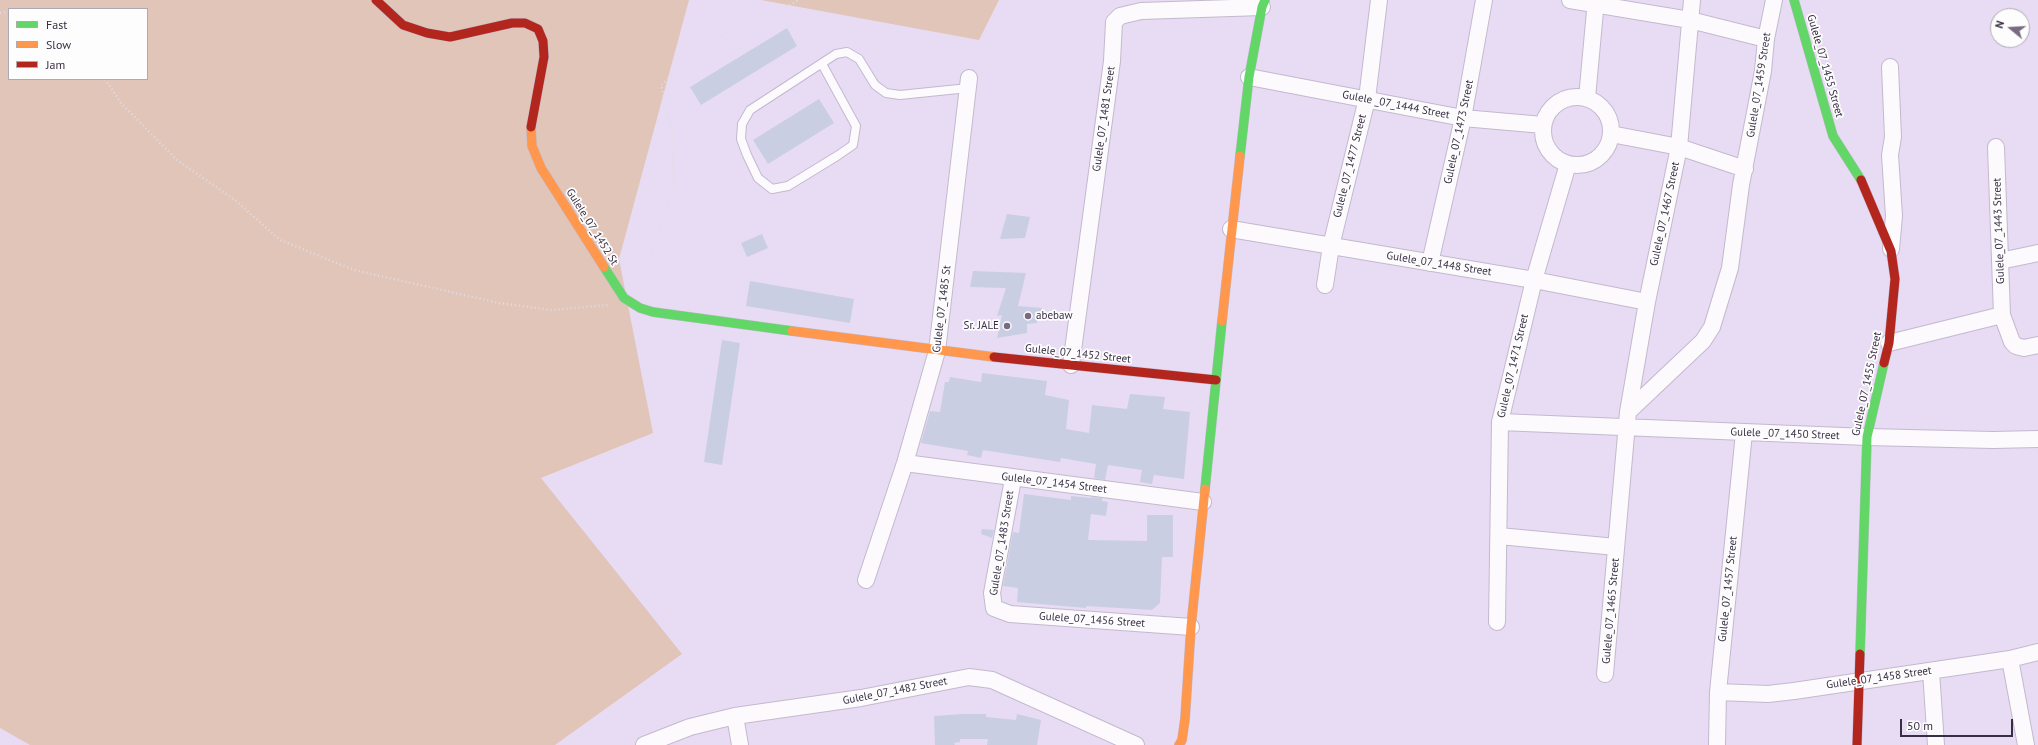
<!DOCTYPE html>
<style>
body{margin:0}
#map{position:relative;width:2038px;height:745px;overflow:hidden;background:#e8dcf4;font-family:"PT Sans",sans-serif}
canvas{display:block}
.legend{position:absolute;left:8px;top:8px;width:140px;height:72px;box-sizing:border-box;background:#fdfdfd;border:1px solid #aeaab3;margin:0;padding:5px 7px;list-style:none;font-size:12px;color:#382e43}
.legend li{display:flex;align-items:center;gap:8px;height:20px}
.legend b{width:20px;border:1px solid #aeaab3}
.north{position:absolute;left:1990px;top:8px;width:40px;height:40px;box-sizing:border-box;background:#fdfdfd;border:1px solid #aeaab3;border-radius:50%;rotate:288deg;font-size:11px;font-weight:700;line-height:16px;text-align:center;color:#382e43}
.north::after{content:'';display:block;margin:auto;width:14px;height:18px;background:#766b81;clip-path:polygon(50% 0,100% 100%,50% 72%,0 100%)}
.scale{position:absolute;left:1900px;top:719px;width:113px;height:18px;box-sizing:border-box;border:2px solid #382e43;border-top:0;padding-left:5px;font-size:12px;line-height:14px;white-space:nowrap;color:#382e43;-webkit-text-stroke:3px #fdfdfd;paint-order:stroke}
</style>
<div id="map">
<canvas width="2038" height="745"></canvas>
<ul class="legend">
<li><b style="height:5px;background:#63d668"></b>Fast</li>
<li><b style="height:5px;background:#ff974d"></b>Slow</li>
<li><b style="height:5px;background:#b3261e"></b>Jam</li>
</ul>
<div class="north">N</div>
<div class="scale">50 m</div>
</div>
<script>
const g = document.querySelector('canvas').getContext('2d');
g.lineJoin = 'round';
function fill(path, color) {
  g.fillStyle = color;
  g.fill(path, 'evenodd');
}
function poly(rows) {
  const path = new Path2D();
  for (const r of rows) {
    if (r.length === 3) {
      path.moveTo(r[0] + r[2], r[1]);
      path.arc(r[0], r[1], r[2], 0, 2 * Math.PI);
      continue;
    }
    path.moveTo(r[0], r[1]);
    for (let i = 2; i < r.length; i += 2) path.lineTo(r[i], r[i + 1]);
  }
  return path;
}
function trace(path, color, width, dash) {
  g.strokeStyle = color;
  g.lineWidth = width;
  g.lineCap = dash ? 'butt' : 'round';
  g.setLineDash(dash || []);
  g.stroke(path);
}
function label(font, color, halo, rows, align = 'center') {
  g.font = font + ' "PT Sans",sans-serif';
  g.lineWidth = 3.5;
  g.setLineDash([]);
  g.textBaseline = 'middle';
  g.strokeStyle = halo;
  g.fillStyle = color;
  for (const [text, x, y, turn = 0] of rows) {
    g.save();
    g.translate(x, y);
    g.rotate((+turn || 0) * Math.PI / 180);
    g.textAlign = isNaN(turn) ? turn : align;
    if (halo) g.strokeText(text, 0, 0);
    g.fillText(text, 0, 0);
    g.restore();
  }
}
fill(poly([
 [0,0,689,0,619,259,653,433,541,478,682,654,555,745,30,745,0,728],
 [9,9,147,9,147,79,9,79],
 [761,0,999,0,979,40]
]), '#e1c5b9');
fill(poly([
 [787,28,797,46,701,105,690,87],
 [819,99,834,123,768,164,753,140],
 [1007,214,1030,217,1025,238,1000,239],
 [762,234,768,248,747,257,741,243],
 [973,271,1026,273,1018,306,1042,308,1037,323,1027,324,1027,333,997,338,1002,315,997,316,1006,288,970,287],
 [750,281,854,299,850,323,746,306],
 [722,340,740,343,722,465,704,462],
 [982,373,1047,381,1045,395,1069,400,1066,429,1089,433,1092,405,1127,409,1130,394,1165,397,1163,409,1190,412,1184,479,1154,475,1152,484,1140,482,1142,470,1108,465,1105,480,1094,478,1096,464,1061,458,1060,462,983,450,981,458,967,455,968,451,921,443,930,411,940,412,945,382,949,382,950,377,981,382],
 [1024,494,1071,500,1071,496,1091,498,1091,497,1102,498,1102,501,1108,502,1106,516,1091,514,1088,540,1147,541,1147,515,1173,515,1173,557,1162,557,1160,603,1152,610,1086,606,1086,608,1074,607,1017,602,1018,588,1003,586,1013,532,1019,533],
 [982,529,994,530,992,538,981,534],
 [962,714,986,714,986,717,1016,720,1017,714,1041,720,1037,745,987,745,988,739,960,739,960,742,954,743,955,745,935,745,934,716]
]), '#c9cee2');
const lane = poly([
 [822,64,856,126,853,145,837,156,788,186,772,189,758,178,747,155,741,139,742,124,750,110,836,54,847,52,859,59,875,85,886,93,900,95,968,88]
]);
const street = poly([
 [1570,0,1690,20,1766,39],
 [1890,67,1893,137,1890,155,1894,216,1891,249],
 [1249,77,1463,118,1543,125],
 [1577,131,34],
 [1587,98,1596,0],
 [1611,134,1679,147,1745,169],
 [1996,147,2002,315,2012,342,2016,346,2024,348,2038,345],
 [1231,229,1534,280,1647,302],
 [2000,261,2038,253],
 [1430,263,1463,118,1484,0],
 [1325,285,1331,246,1367,99,1379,0],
 [1889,343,2002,315],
 [1071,365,1112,61,1114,22,1120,16,1141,11,1262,7],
 [1628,412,1703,341,1712,327,1730,268,1741,185,1763,71,1766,39,1774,0],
 [1500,422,1867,437,1993,440,2038,439],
 [905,463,1203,502],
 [1013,479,992,593,994,608,1010,614,1191,627],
 [1499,536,1616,547],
 [866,580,905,463,937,351,969,78],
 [1497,622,1500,422,1534,280,1568,164],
 [2010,659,2026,745],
 [1931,671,1936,745],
 [1605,674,1628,412,1647,302,1679,147,1692,0],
 [1718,692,1768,694,1794,691,2010,659,2038,652],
 [735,716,740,745],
 [644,745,690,727,735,716,861,698,969,677,992,680,1136,745],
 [1717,745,1718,692,1744,433]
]);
const fast = poly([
 [1794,0,1833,136,1861,180],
 [1240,156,1249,77,1262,7,1265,0],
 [604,267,624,298,640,308,653,312,792,331],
 [1205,489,1222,321],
 [1860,654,1867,437,1884,363]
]);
const slow = poly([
 [531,127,532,146,541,168,604,267],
 [1222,321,1240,156],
 [792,331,994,357],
 [1179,745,1182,740,1185,719,1191,627,1205,489]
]);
const jam = poly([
 [376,0,403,25,427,33,450,37,512,23,525,23,538,29,543,41,544,57,531,127],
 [1861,180,1891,251,1895,279,1889,343,1884,363],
 [994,357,1216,380],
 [1857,745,1860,654]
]);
trace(lane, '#c3b9ce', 10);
trace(street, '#c3b9ce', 18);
trace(fast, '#c3b9ce', 10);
trace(slow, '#c3b9ce', 10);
trace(jam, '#c3b9ce', 10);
trace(poly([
 [23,9,32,9],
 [0,13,9,11],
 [105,79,121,103,177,160,235,200,280,240,354,270,499,303,551,310,608,305],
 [636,283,646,270,674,189,672,131,661,85,721,36,766,18,799,0]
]), '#e0dde5', 2.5, [1, 3]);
trace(lane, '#fcfafd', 8);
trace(street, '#fcfafd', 16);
trace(fast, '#63d668', 9);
trace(slow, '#ff974d', 9);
trace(jam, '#b3261e', 9);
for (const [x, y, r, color] of [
 [1028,316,4,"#766b81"],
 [1007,326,4,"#766b81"]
]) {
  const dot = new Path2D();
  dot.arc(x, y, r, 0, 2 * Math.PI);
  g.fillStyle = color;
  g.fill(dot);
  trace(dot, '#fdfdfd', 1.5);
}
label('11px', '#382e43', '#fdfdfd', [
 ["Gulele_07_1455 Street",1825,66,74],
 ["Gulele_07_1459 Street",1759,85,-81],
 ["Gulele _07_1444 Street",1396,105,11],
 ["Gulele_07_1481 Street",1104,119,-82],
 ["Gulele_07_1473 Street",1459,132,-78],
 ["Gulele_07_1477 Street",1350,166,-76],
 ["Gulele_07_1467 Street",1665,214,-78],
 ["Gulele_07_1452 St",592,227,58],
 ["Gulele_07_1443 Street",1999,231,-92],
 ["Gulele_07_1448 Street",1439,264,9],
 ["Gulele_07_1485 St",942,309,-83],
 ["Gulele_07_1452 Street",1078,354,6],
 ["Gulele_07_1471 Street",1513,366,-77],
 ["Gulele_07_1455 Street",1867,384,-78],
 ["Gulele _07_1450 Street",1785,434,2],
 ["Gulele_07_1454 Street",1054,483,7],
 ["Gulele_07_1483 Street",1002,543,-81],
 ["Gulele_07_1457 Street",1728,589,-84],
 ["Gulele_07_1465 Street",1611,611,-85],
 ["Gulele_07_1456 Street",1092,620,4],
 ["Gulele_07_1458 Street",1879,678,-8],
 ["Gulele_07_1482 Street",895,691,-11]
]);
label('11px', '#382e43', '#fdfdfd', [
 ["abebaw",1036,316],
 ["Sr. JALE",999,326,"right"]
], 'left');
</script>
